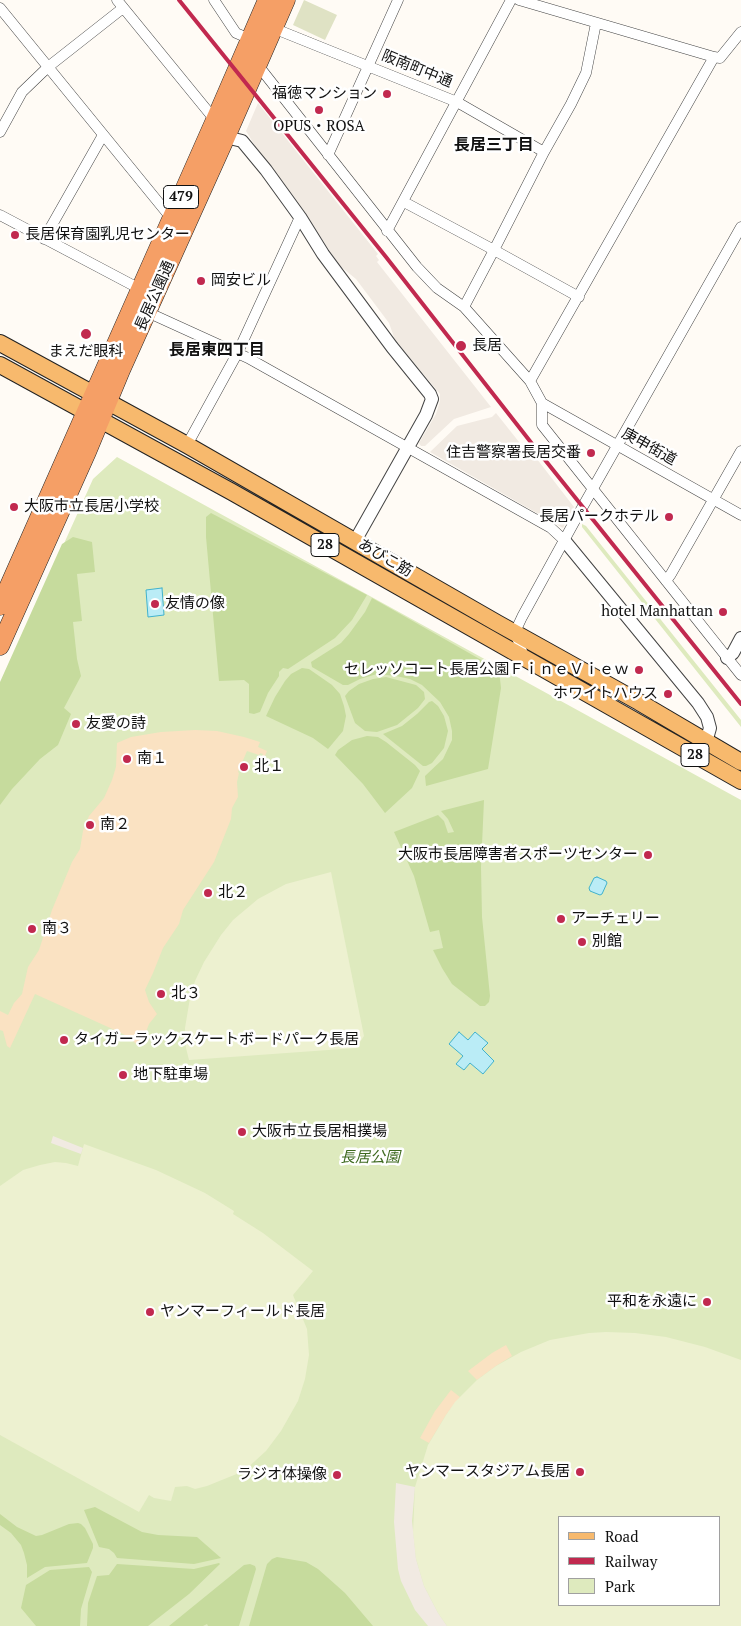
<!DOCTYPE html>
<meta charset="utf-8">
<style>
body{margin:0}
#map{position:relative;width:741px;height:1626px;overflow:hidden;background:#fffbf5;font-family:"PT Serif",serif}
canvas{display:block}
.legend{position:absolute;left:558px;top:1516px;width:162px;height:90px;box-sizing:border-box;background:#fff;border:1px solid #a0a0a0;margin:0;padding:6px 9px;list-style:none;font-size:15px;color:#111}
.legend li{display:flex;align-items:center;gap:10px;height:25px}
.legend b{width:25px;border:1px solid #a0a0a0}
</style>
<div id="map">
<canvas width="741" height="1626"></canvas>
<ul class="legend">
<li><b style="height:6px;background:#f7b96d"></b>Road</li>
<li><b style="height:6px;background:#c1294f"></b>Railway</li>
<li><b style="height:14px;background:#deeabe"></b>Park</li>
</ul>
</div>
<script>
const g = document.querySelector('canvas').getContext('2d');
g.lineJoin = 'round';
function fill(path, color) {
  g.fillStyle = color;
  g.fill(path, 'evenodd');
}
function poly(rows) {
  const path = new Path2D();
  for (const r of rows) {
    path.moveTo(r[0], r[1]);
    for (let i = 2; i < r.length; i += 2) path.lineTo(r[i], r[i + 1]);
  }
  return path;
}
function trace(path, color, width, dash) {
  g.strokeStyle = color;
  g.lineWidth = width;
  g.lineCap = dash ? 'butt' : 'round';
  g.setLineDash(dash || []);
  g.stroke(path);
}
function label(font, color, halo, rows, align = 'center') {
  g.font = font + ' "PT Serif","Noto Sans JP",serif';
  g.lineWidth = 5;
  g.setLineDash([]);
  g.textBaseline = 'middle';
  g.strokeStyle = halo;
  g.fillStyle = color;
  for (const [text, x, y, turn = 0] of rows) {
    g.save();
    g.translate(x, y);
    g.rotate((+turn || 0) * Math.PI / 180);
    g.textAlign = isNaN(turn) ? turn : align;
    if (halo) g.strokeText(text, 0, 0);
    g.fillText(text, 0, 0);
    g.restore();
  }
}
fill(poly([
 [117,457,741,800,741,1626,0,1626,0,686,93,479],
 [560,1517,720,1517,720,1605,560,1605],
 [582,524,586,526,741,720,741,727,582,527]
]), '#deeabe');
fill(poly([
 [211,513,367,595,352,620,335,638,288,669,283,668,279,672,279,676,268,693,260,712,254,714,249,713,249,684,244,680,219,681,206,537,206,517],
 [73,537,92,542,95,572,77,574,82,621,73,622,77,659,81,676,64,708,71,714,58,745,40,759,12,789,0,805,0,682,62,544],
 [372,598,499,670,501,688,488,769,426,786,425,776,443,759,452,740,452,731,449,717,440,702,422,685,410,679,396,676,377,674,360,679,348,685,343,685,312,667,311,662,341,643,349,634,365,612],
 [302,668,309,669,332,685,340,694,344,706,346,716,343,731,328,749,313,738,266,716,275,697,285,681,291,674],
 [386,677,416,685,424,692,425,699,418,708,397,725,377,732,365,731,355,723,345,696,349,691,359,684,373,679],
 [432,701,438,706,444,716,448,731,444,748,432,763,426,766,423,766,383,734,402,726,417,714,429,702],
 [367,736,378,737,386,742,415,765,420,771,412,788,385,813,363,784,335,755,338,750,352,740],
 [484,800,481,867,482,917,490,996,489,1002,485,1006,480,1006,452,984,442,968,433,950,443,948,439,930,430,932,414,876,394,832,438,815,444,821,448,833,454,832,448,819,441,811],
 [95,1507,142,1532,158,1535,197,1537,221,1558,194,1564,117,1558,114,1553,109,1549,99,1547,84,1510],
 [0,1514,17,1527,36,1536,42,1535,69,1524,78,1523,81,1524,85,1528,93,1544,93,1548,87,1563,45,1567,27,1578,27,1565,24,1553,21,1545,11,1533,0,1525],
 [277,1557,306,1562,318,1569,345,1593,373,1626,249,1626,267,1564,272,1559],
 [219,1563,220,1564,189,1594,148,1626,87,1626,88,1603,97,1576,109,1575,117,1564,194,1569],
 [250,1564,255,1566,256,1569,239,1626,208,1626,207,1624,203,1626,169,1626,244,1565],
 [89,1567,92,1572,81,1609,80,1626,36,1626,21,1608,26,1585,50,1570]
]), '#c6db9d');
fill(poly([
 [195,730,217,731,244,737,260,742,258,747,267,751,262,763,260,762,263,754,260,753,259,755,247,751,238,772,239,773,237,782,238,797,232,808,231,819,214,862,183,910,179,924,163,948,153,973,145,990,149,1002,157,1014,149,1024,140,1047,127,1036,117,1031,35,994,10,1048,7,1046,3,1031,0,1030,0,1011,8,1015,14,1003,22,994,28,967,39,950,52,910,72,862,80,849,83,831,89,816,104,798,112,780,116,767,117,743,131,737,161,732],
 [506,1345,512,1356,496,1366,477,1380,468,1371,492,1353],
 [451,1390,460,1397,446,1415,429,1443,420,1438,435,1411]
]), '#fae2c2');
fill(poly([
 [304,0,337,15,325,40,293,25]
]), '#dfe2c4');
fill(poly([
 [331,872,364,1036,356,1048,189,1060,186,1048,185,1028,190,998,195,981,204,962,221,935,233,920,258,899,286,884],
 [84,1144,156,1170,205,1193,234,1211,233,1214,263,1233,313,1271,293,1295,307,1329,309,1355,305,1379,298,1401,281,1431,266,1451,244,1471,207,1486,195,1489,187,1486,175,1487,171,1501,154,1498,149,1495,139,1512,0,1435,0,1186,23,1170,40,1165,55,1162,66,1163,78,1166],
 [606,1332,635,1333,666,1337,705,1347,741,1360,741,1626,447,1626,438,1613,424,1586,416,1559,413,1532,415,1487,428,1445,446,1415,455,1402,477,1380,496,1366,521,1352,550,1340,589,1333],
 [560,1517,720,1517,720,1605,560,1605]
]), '#edf1d0');
fill(poly([
 [258,103,378,254,376,256,379,260,377,262,491,407,454,419,425,446,421,446,419,443,436,414,440,401,440,394,395,340,389,323,356,279,340,266,286,186,257,149,246,131],
 [496,413,527,452,530,450,574,507,563,528,430,452,457,426,492,417],
 [53,1136,83,1148,81,1154,51,1143],
 [396,1483,415,1487,412,1521,416,1559,424,1586,438,1613,447,1626,428,1626,415,1610,401,1581,398,1569,394,1522]
]), '#f1eae2');
const water = poly([
 [162,588,164,615,148,617,146,590,162,588],
 [597,877,606,881,607,883,602,894,600,895,590,891,589,888,594,878,597,877],
 [459,1032,468,1040,475,1032,488,1043,482,1049,494,1061,483,1074,470,1063,464,1070,456,1064,463,1056,449,1044,459,1032]
]);
fill(water, '#baecf6');
trace(water, '#41b2cd', 1);
const minor = poly([
 [117,0,215,120],
 [214,0,236,33,250,39],
 [519,0,714,57,720,58,741,32],
 [0,8,172,219],
 [273,28,457,102,544,152],
 [257,64,417,267,437,288,464,307,530,381,542,403,542,425,741,675],
 [0,132,22,92,48,67,123,8],
 [328,155,398,0],
 [404,202,494,250,579,297],
 [0,215,140,289],
 [387,231,511,0],
 [44,239,103,135],
 [464,307,494,250,544,152,571,104,586,73,596,23],
 [147,312,248,358,551,528,564,540],
 [530,381,714,57],
 [542,403,741,515],
 [187,445,238,352,300,217],
 [666,581,671,574,741,451],
 [524,657,515,632,522,617,578,515,741,227]
]);
const tertiary = poly([
 [226,137,242,141,266,170,300,217,323,254,392,347,430,394,432,399,426,415,355,541],
 [564,540,698,703,707,717,710,728,706,742],
 [727,658,733,653,741,638]
]);
const primary = poly([
 [0,343,187,445,497,623,639,702,741,762],
 [0,365,232,492,741,781]
]);
const trunk = poly([
 [0,606,215,120,267,0],
 [0,646,87,452,121,370,226,137,286,0]
]);
trace(minor, '#444', 11);
trace(tertiary, '#444', 14);
trace(primary, '#222', 18);
trace(trunk, '#222', 19);
trace(minor, '#fff', 10);
trace(tertiary, '#fff', 12);
trace(primary, '#f7b96d', 16);
trace(trunk, '#f59f66', 18);
trace(poly([
 [179,0,386,257,533,445,741,704]
]), '#c1294f', 4);
for (const [x, y, r, color] of [
 [387,94,5,"#c1294f"],
 [319,110,5,"#c1294f"],
 [15,235,5,"#c1294f"],
 [201,281,5,"#c1294f"],
 [86,334,6,"#c1294f"],
 [461,346,6,"#c1294f"],
 [591,453,5,"#c1294f"],
 [14,507,5,"#c1294f"],
 [669,517,5,"#c1294f"],
 [155,604,5,"#c1294f"],
 [723,612,5,"#c1294f"],
 [639,670,5,"#c1294f"],
 [668,694,5,"#c1294f"],
 [76,724,5,"#c1294f"],
 [127,759,5,"#c1294f"],
 [244,767,5,"#c1294f"],
 [90,825,5,"#c1294f"],
 [648,855,5,"#c1294f"],
 [208,893,5,"#c1294f"],
 [561,919,5,"#c1294f"],
 [32,929,5,"#c1294f"],
 [582,942,5,"#c1294f"],
 [161,994,5,"#c1294f"],
 [64,1040,5,"#c1294f"],
 [123,1075,5,"#c1294f"],
 [242,1132,5,"#c1294f"],
 [707,1302,5,"#c1294f"],
 [150,1312,5,"#c1294f"],
 [580,1472,5,"#c1294f"],
 [337,1475,5,"#c1294f"]
]) {
  const dot = new Path2D();
  dot.arc(x, y, r, 0, 2 * Math.PI);
  g.fillStyle = color;
  g.fill(dot);
  trace(dot, '#fff', 2);
}
for (const [x, y, w] of [
 [181,197,35],
 [325,545,28],
 [695,755,28]
]) {
  const box = new Path2D();
  box.roundRect(x - w / 2, y - 11.5, w, 23, 4);
  g.fillStyle = '#fff';
  g.fill(box);
  trace(box, '#111', 1);
}
label('bold 14px', '#111', null, [
 ["479",181,197],
 ["28",325,545],
 ["28",695,755]
]);
label('15px', '#111', '#fff', [
 ["阪南町中通",417,69,22],
 ["長居公園通",155,296,-66],
 ["庚申街道",649,447,29],
 ["あびこ筋",385,558,30]
]);
label('15px', '#111', '#fff', [
 ["福徳マンション",377,94,"right"],
 ["OPUS・ROSA",319,127,"center"],
 ["長居保育園乳児センター",25,235],
 ["岡安ビル",211,281],
 ["長居",472,346],
 ["まえだ眼科",86,352,"center"],
 ["住吉警察署長居交番",581,453,"right"],
 ["大阪市立長居小学校",24,507],
 ["長居パークホテル",659,517,"right"],
 ["友情の像",165,604],
 ["hotel Manhattan",713,612,"right"],
 ["セレッソコート長居公園ＦｉｎｅＶｉｅｗ",629,670,"right"],
 ["ホワイトハウス",658,694,"right"],
 ["友愛の詩",86,724],
 ["南１",137,759],
 ["北１",254,767],
 ["南２",100,825],
 ["大阪市長居障害者スポーツセンター",638,855,"right"],
 ["北２",218,893],
 ["アーチェリー",571,919],
 ["南３",42,929],
 ["別館",592,942],
 ["北３",171,994],
 ["タイガーラックスケートボードパーク長居",74,1040],
 ["地下駐車場",133,1075],
 ["大阪市立長居相撲場",252,1132],
 ["平和を永遠に",697,1302,"right"],
 ["ヤンマーフィールド長居",160,1312],
 ["ヤンマースタジアム長居",570,1472,"right"],
 ["ラジオ体操像",327,1475,"right"]
], 'left');
label('italic 15px', '#3e6a20', '#fff', [
 ["長居公園",370,1158]
]);
label('bold 16px', '#111', '#fff', [
 ["長居三丁目",494,145],
 ["長居東四丁目",217,350]
]);
</script>
